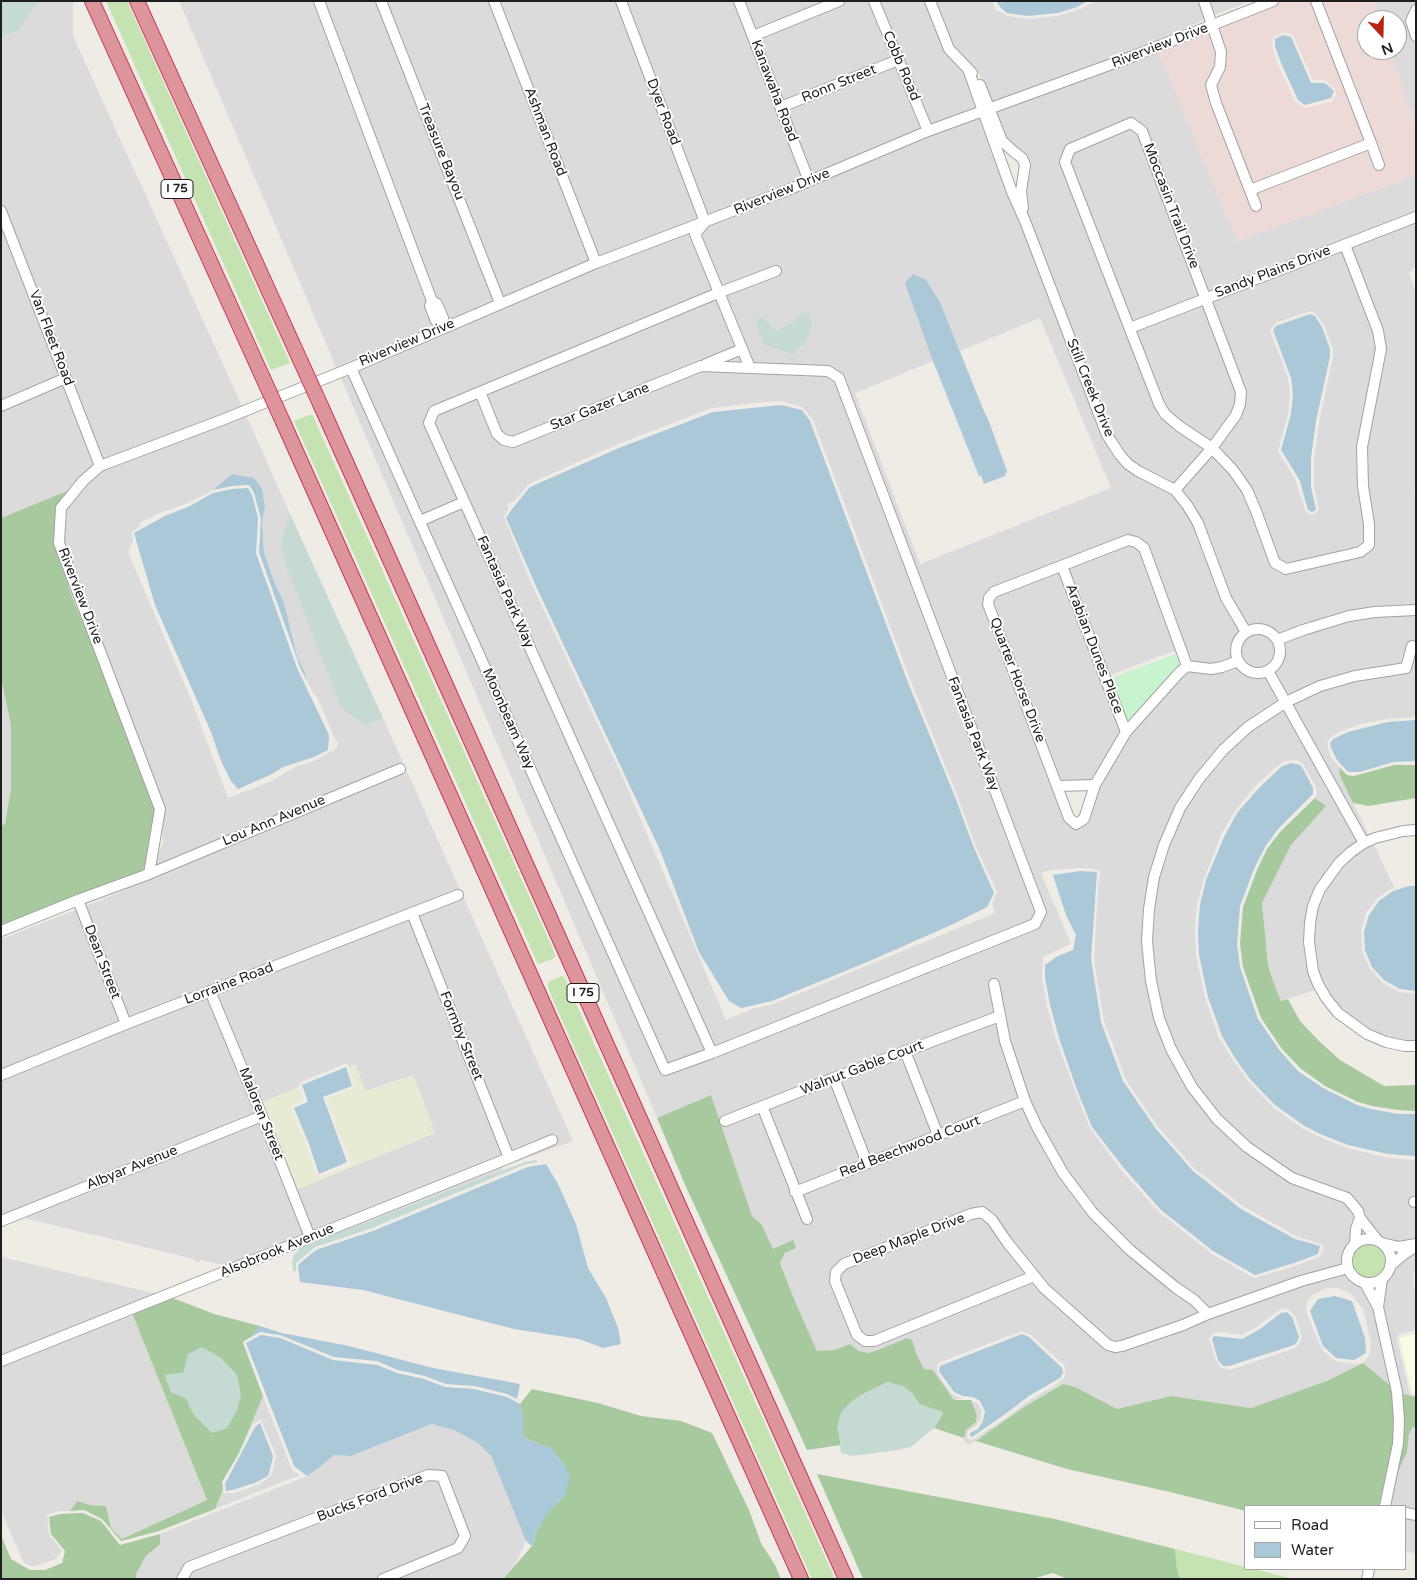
<!DOCTYPE html>
<style>
body{margin:0}
#map{position:relative;width:1417px;height:1580px;overflow:hidden;background:#eeece5;font-family:"Varela Round",sans-serif}
canvas{display:block}
.frame{position:absolute;inset:0;border:2px solid #1e1e1e;pointer-events:none}
.legend{position:absolute;left:1244px;top:1505px;width:162px;height:65px;box-sizing:border-box;background:#fff;border:1px solid #a5a5a5;margin:0;padding:6px 9px;list-style:none;font-size:15px;color:#1e1e1e}
.legend li{display:flex;align-items:center;gap:10px;height:25px}
.legend b{width:25px;border:1px solid #a5a5a5}
.north{position:absolute;left:1357px;top:10px;width:50px;height:50px;box-sizing:border-box;background:#fff;border:1px solid #a5a5a5;border-radius:50%;rotate:159deg;font-size:14px;font-weight:700;line-height:20px;text-align:center;color:#1e1e1e}
.north::after{content:'';display:block;margin:auto;width:18px;height:22px;background:#b72615;clip-path:polygon(50% 0,100% 100%,50% 72%,0 100%)}
</style>
<div id="map">
<canvas width="1417" height="1580"></canvas>
<div class="frame"></div>
<ul class="legend">
<li><b style="height:6px;background:#fff"></b>Road</li>
<li><b style="height:14px;background:#aac8d7"></b>Water</li>
</ul>
<div class="north">N</div>
</div>
<script>
const g = document.querySelector('canvas').getContext('2d');
g.lineJoin = 'round';
function fill(path, color) {
  g.fillStyle = color;
  g.fill(path, 'evenodd');
}
function poly(rows) {
  const path = new Path2D();
  for (const r of rows) {
    if (r.length === 3) {
      path.moveTo(r[0] + r[2], r[1]);
      path.arc(r[0], r[1], r[2], 0, 2 * Math.PI);
      continue;
    }
    path.moveTo(r[0], r[1]);
    for (let i = 2; i < r.length; i += 2) path.lineTo(r[i], r[i + 1]);
  }
  return path;
}
function trace(path, color, width, dash) {
  g.strokeStyle = color;
  g.lineWidth = width;
  g.lineCap = dash ? 'butt' : 'round';
  g.setLineDash(dash || []);
  g.stroke(path);
}
function label(font, color, halo, rows, align = 'center') {
  g.font = font + ' "Varela Round",sans-serif';
  g.lineWidth = 4;
  g.setLineDash([]);
  g.textBaseline = 'middle';
  g.strokeStyle = halo;
  g.fillStyle = color;
  for (const [text, x, y, turn = 0] of rows) {
    g.save();
    g.translate(x, y);
    g.rotate((+turn || 0) * Math.PI / 180);
    g.textAlign = isNaN(turn) ? turn : align;
    if (halo) g.strokeText(text, 0, 0);
    g.fillText(text, 0, 0);
    g.restore();
  }
}
fill(poly([
 [43,1,73,1,73,36,243,408,102,461,1,202,1,36,18,31,36,5],
 [179,1,377,1,496,301,337,369],
 [385,1,491,1,592,260,502,298],
 [498,1,617,1,701,220,598,258],
 [625,1,736,1,805,179,707,218],
 [743,1,829,1,754,31],
 [849,1,871,1,893,57,783,102,757,38],
 [878,1,927,1,964,70,978,108,930,126],
 [934,1,992,1,996,11,999,11,1007,16,1029,19,1057,16,1078,10,1096,1,1201,1,1207,18,1146,47,992,103,979,74,952,47],
 [1208,1,1251,1,1214,15],
 [1274,1,1284,1,1159,52,1237,241,1416,175,1416,213,1208,293,1133,120,1069,145,1062,160,1155,405,1206,449,1174,485,1131,461,1123,453,1111,433,1029,220,1024,191,1028,177,1005,139,996,112,1149,54],
 [1374,1,1416,1,1411,32,1416,45,1416,129,1390,50,1397,50,1397,20,1380,20],
 [896,65,924,129,811,176,786,110],
 [981,115,1111,447,1173,493,1195,524,1241,631,1234,641,1232,648,1233,659,1210,665,1189,663,1138,539,986,595,1075,827,1128,735,1188,670,1237,666,1247,675,1255,677,1267,675,1359,842,1309,905,1318,989,1281,1001,1273,981,1268,965,1262,903,1291,845,1325,806,1315,798,1317,793,1316,787,1305,767,1302,763,1296,760,1285,761,1280,764,1256,785,1235,811,1221,835,1204,879,1197,904,1195,929,1196,955,1205,998,1219,1038,1233,1060,1248,1081,1274,1108,1302,1128,1319,1137,1347,1148,1388,1158,1416,1160,1416,1240,1399,1243,1383,1240,1373,1236,1359,1237,1348,1246,1344,1254,1344,1266,1121,1343,1109,1341,1046,1285,984,1209,834,1269,863,1344,1033,1280,1106,1348,1210,1318,1303,1285,1346,1273,1353,1281,1362,1286,1375,1308,1392,1387,1363,1363,1327,1381,1251,1408,1171,1396,1117,1409,1075,1388,1063,1384,1024,1407,977,1441,968,1445,964,1441,964,1435,966,1430,976,1422,977,1415,971,1400,978,1404,982,1411,980,1420,976,1426,968,1431,967,1438,972,1440,1006,1418,1031,1399,1054,1386,1063,1379,1066,1374,1064,1365,1031,1335,1021,1331,938,1363,937,1373,952,1394,962,1399,954,1400,933,1370,924,1369,916,1353,912,1340,907,1338,878,1350,867,1353,859,1351,850,1344,834,1350,817,1351,794,1299,780,1263,793,1240,773,1250,762,1225,752,1216,711,1095,657,1118,340,376,598,266],
 [926,280,940,302,960,351,1040,318,1111,488,920,564,855,393,933,361],
 [796,320,792,354,779,349,770,323,774,329,778,330],
 [781,401,802,407,813,420,910,679,957,795,976,847,997,892,992,904,995,913,774,1004,755,1008,726,1020,624,780,532,585,504,517,509,508,507,504,514,501,529,484,618,444,712,408,765,402],
 [1080,868,1096,869,1100,872,1098,889,1094,961,1104,1021,1126,1080,1158,1127,1195,1169,1243,1206,1296,1236,1321,1244,1324,1248,1319,1257,1295,1266,1254,1278,1212,1254,1160,1213,1121,1170,1090,1128,1074,1088,1056,1039,1047,1006,1042,977,1043,957,1071,944,1041,873,1052,870],
 [1327,1288,1338,1288,1351,1294,1363,1309,1371,1342,1369,1356,1363,1363,1354,1364,1335,1361,1322,1350,1307,1314,1306,1304,1311,1296],
 [1285,1308,1289,1310,1295,1316,1302,1337,1299,1344,1295,1348,1230,1370,1221,1368,1216,1360,1209,1339,1212,1334,1218,1332,1242,1335,1258,1326,1279,1310],
 [1131,127,1139,134,1202,296,1132,323,1069,162,1073,152],
 [1,221,61,376,1,402],
 [1416,221,1416,266,1409,273,1416,293,1416,481,1414,491,1416,496,1416,606,1374,608,1278,636,1267,627,1259,625,1247,628,1179,490,1212,454,1231,472,1244,491,1274,567,1371,548,1366,486,1366,448,1385,348,1349,247],
 [1343,249,1375,332,1378,348,1359,446,1366,524,1365,543,1358,548,1287,565,1278,561,1259,510,1217,448,1244,404,1211,301],
 [1310,311,1316,314,1324,325,1333,349,1333,357,1319,422,1314,459,1314,486,1319,510,1312,515,1306,512,1294,477,1278,451,1288,414,1290,394,1288,378,1270,331,1275,323],
 [1204,303,1237,392,1233,413,1211,443,1181,423,1168,411,1162,402,1135,330],
 [64,383,96,464,68,493,1,518,1,410],
 [246,415,290,514,290,520,366,725,383,718,573,1141,502,1167,503,1171,451,1191,318,1241,288,1250,557,1141,553,1135,511,1153,417,915,462,897,460,890,128,1019,84,907,125,890,137,882,405,771,402,764,153,867,155,861,163,843,162,820,63,542,65,510,86,484,102,469],
 [232,474,262,489,265,506,262,523,264,553,289,622,297,656,305,673,305,678,314,694,317,697,334,737,339,744,334,750,316,760,295,767,272,781,228,798,191,699,128,552,133,540,132,532,139,527,141,522,159,513,188,503,213,490],
 [1129,544,1141,550,1176,650,1108,676,1067,568],
 [1060,570,1122,732,1093,781,1059,782,992,604,996,595],
 [1416,614,1416,717,1387,719,1361,724,1339,732,1331,737,1327,742,1330,756,1339,767,1340,776,1370,837,1365,839,1273,672,1281,662,1283,654,1282,642,1304,633,1350,620,1376,616],
 [1258,651,18],
 [1,678,11,725,11,789,5,824,1,826],
 [1373,843,1394,887,1377,898,1366,913,1361,931,1362,951,1370,969,1383,983,1399,992,1416,994,1416,1043,1405,1042,1386,1038,1368,1031,1341,1011,1329,996,1317,970,1312,942,1316,907,1323,891,1342,866,1353,855],
 [78,909,121,1021,1,1071,1,939],
 [410,918,505,1156,312,1233,295,1190,435,1133,413,1075,365,1091,355,1065,349,1067,347,1064,344,1064,301,1082,299,1087,261,1103,215,993],
 [209,996,258,1113,7,1214,1,1213,1,1080],
 [261,1121,305,1235,227,1266,202,1260,196,1263,194,1259,20,1217],
 [982,1216,989,1223,1028,1274,873,1337,866,1337,859,1333,839,1281,840,1274,846,1268,972,1218],
 [1416,1251,1416,1266,1413,1278,1416,1297,1416,1330,1399,1334,1397,1338,1410,1394,1416,1397,1400,1393,1382,1307,1385,1281,1393,1269],
 [1,1257,157,1294,1,1356],
 [132,1313,207,1500,122,1539,111,1528,106,1506,90,1505,77,1501,70,1511,59,1511,47,1515,49,1535,62,1551,56,1559,35,1566,31,1566,24,1563,1,1511,1,1365],
 [263,1396,291,1467,295,1473,297,1472,300,1475,215,1509,223,1490,222,1493,234,1493,258,1485,270,1477,274,1467,276,1455,261,1420,259,1420,252,1426,239,1453],
 [433,1424,454,1430,478,1443,491,1456,526,1541,515,1564,503,1579,136,1579,136,1574,146,1556,160,1544,160,1534,307,1476,320,1467,334,1455,351,1456],
 [1413,1427,1416,1427,1415,1458,1416,1511,1406,1509,1406,1506,1389,1505,1394,1481,1407,1452,1409,1434],
 [1406,1517,1416,1519,1416,1554,1406,1551]
]), '#dcdbdb');
fill(poly([
 [1284,1,1374,1,1380,20,1367,20,1367,50,1390,50,1416,129,1416,175,1237,241,1159,52],
 [1283,32,1293,35,1313,80,1325,80,1335,89,1336,93,1333,101,1306,108,1295,102,1278,65,1272,46,1273,37]
]), '#eddad6');
fill(poly([
 [1416,1334,1416,1394,1412,1393,1400,1338]
]), '#f9fce1');
fill(poly([
 [355,1064,366,1091,413,1075,435,1133,295,1190,261,1103,299,1087,304,1100,292,1105,291,1108,306,1145,316,1175,319,1177,348,1166,350,1161,326,1099,354,1088,349,1067]
]), '#e7ebd3');
fill(poly([
 [106,1,127,1,290,363,271,370],
 [312,414,556,956,550,960,538,964,294,421],
 [562,976,564,977,835,1579,812,1579,553,1000,548,986,549,981],
 [1369,1262,18],
 [1175,1549,1246,1567,1246,1569,1254,1569,1294,1579,1180,1579,1177,1570]
]), '#c4e3b0');
fill(poly([
 [70,490,59,558,73,599,112,692,157,809,146,871,1,927,1,826,5,824,11,789,11,725,1,678,1,518],
 [1394,765,1416,765,1416,798,1369,806,1353,803,1340,776,1339,767,1347,775,1354,776],
 [1315,798,1326,806,1291,845,1262,903,1268,965,1273,981,1281,1001,1288,999,1300,1021,1319,1041,1340,1060,1384,1086,1416,1085,1416,1111,1398,1110,1372,1106,1358,1102,1325,1086,1300,1068,1282,1049,1261,1018,1243,967,1240,944,1243,907,1257,870,1267,849,1280,832],
 [711,1095,752,1216,762,1225,773,1249,793,1240,796,1248,785,1253,780,1263,794,1299,817,1351,834,1350,850,1344,859,1351,868,1353,878,1350,907,1338,912,1340,916,1353,924,1369,933,1370,954,1400,971,1400,977,1415,976,1422,966,1430,964,1438,934,1428,943,1413,919,1404,912,1393,888,1382,859,1396,839,1434,841,1445,807,1450,686,1187,657,1118],
 [170,1297,214,1314,260,1326,251,1337,244,1341,243,1343,263,1396,239,1453,222,1482,223,1490,215,1509,159,1531,121,1541,102,1519,84,1510,70,1511,77,1501,90,1505,106,1506,111,1528,122,1539,207,1500,132,1313],
 [183,1373,190,1408,187,1399,171,1392,165,1375],
 [1363,1363,1392,1387,1395,1419,1394,1443,1381,1506,1246,1506,1246,1511,1170,1492,1067,1469,976,1441,1024,1407,1063,1384,1075,1387,1117,1409,1171,1396,1251,1408,1327,1381],
 [532,1389,598,1403,641,1416,681,1421,712,1433,749,1510,761,1543,775,1565,781,1579,503,1579,532,1546,537,1530,550,1509,564,1497,551,1448,533,1442,523,1436,523,1415,520,1404],
 [1400,1393,1416,1397,1416,1427,1413,1427,1409,1434,1407,1452,1394,1481],
 [817,1474,1055,1519,1175,1549,1177,1570,1180,1579,1067,1579,1053,1573,1032,1579,863,1579],
 [83,1513,101,1521,120,1545,160,1534,160,1544,146,1556,136,1574,136,1579,1,1579,1,1535,11,1559,30,1570,45,1570,62,1563,65,1551,51,1534,49,1517,60,1514]
]), '#a7c99e');
fill(poly([
 [1,1,43,1,36,5,18,31,1,36],
 [804,311,808,314,812,323,810,331,805,342,795,353,792,354,763,344,757,325,757,318,764,318,774,329,778,330,796,320],
 [290,514,383,718,366,725,342,709,286,566,281,543],
 [536,1160,538,1162,526,1164,372,1228,315,1247,296,1263,296,1272,293,1270,292,1263,294,1255,302,1246,318,1241,525,1162],
 [202,1347,221,1358,237,1375,241,1395,237,1411,227,1428,212,1433,196,1417,190,1408,187,1399,171,1392,165,1375,183,1373,188,1354],
 [888,1382,903,1386,912,1393,919,1404,943,1412,934,1428,911,1447,898,1450,852,1456,841,1453,839,1434,837,1427,841,1412,851,1402,859,1396]
]), '#c4dad2');
fill(poly([
 [1176,654,1182,667,1126,724,1109,679]
]), '#c7f4cf');
fill(poly([
 [996,1,1088,1,1077,7,1058,13,1028,16,1007,13,1001,8],
 [1283,35,1291,37,1311,83,1325,83,1334,91,1331,98,1305,105,1298,100,1281,63,1275,46,1275,39],
 [913,274,926,280,940,302,983,409,988,419,1007,471,1005,476,984,484,981,475,979,476,933,361,905,283],
 [1310,314,1315,316,1322,327,1330,349,1330,356,1316,421,1311,458,1311,487,1316,510,1312,512,1308,510,1307,507,1300,481,1293,469,1281,450,1291,414,1293,394,1291,378,1273,330,1276,326],
 [781,405,802,410,810,421,907,680,955,797,974,848,994,893,987,907,951,925,872,960,772,1001,741,1008,729,1001,699,952,660,850,535,584,506,518,512,509,530,487,619,448,713,412],
 [232,474,254,478,262,489,265,506,262,523,264,553,275,584,284,603,297,656,305,673,305,678,300,667,259,552,261,519,254,493,250,486,248,485,232,486,213,490],
 [248,488,252,495,258,518,256,553,297,668,329,735,328,750,314,757,283,767,272,774,238,789,231,781,221,761,211,732,155,605,134,533,165,516,188,507,213,493,232,489],
 [1416,720,1416,761,1393,762,1360,772,1348,772,1337,760,1331,748,1330,744,1333,739,1348,732,1388,722],
 [1291,763,1300,765,1303,769,1313,788,1313,794,1278,829,1265,847,1254,869,1240,906,1237,944,1240,967,1258,1019,1280,1051,1298,1071,1323,1088,1357,1105,1371,1109,1398,1114,1416,1114,1416,1156,1388,1154,1348,1145,1320,1134,1303,1125,1275,1105,1250,1079,1235,1058,1222,1036,1208,997,1199,955,1198,930,1200,905,1206,880,1224,837,1237,813,1259,788,1281,767],
 [1080,871,1097,872,1091,959,1101,1022,1123,1081,1156,1129,1193,1171,1241,1209,1295,1239,1320,1246,1318,1254,1294,1263,1255,1275,1213,1251,1161,1210,1123,1167,1092,1127,1076,1087,1059,1038,1050,1005,1045,977,1045,965,1058,956,1073,950,1076,935,1066,915,1053,875],
 [1409,886,1416,886,1416,991,1400,989,1384,980,1372,967,1365,950,1364,932,1369,915,1379,901,1393,891],
 [346,1067,352,1086,323,1097,347,1162,319,1174,309,1144,294,1108,308,1102,302,1085],
 [546,1164,558,1184,576,1224,588,1268,606,1298,618,1328,621,1344,603,1348,579,1339,514,1329,363,1290,300,1282,298,1265,316,1250,373,1231,528,1167],
 [1335,1296,1352,1301,1365,1338,1366,1353,1354,1360,1336,1358,1323,1346,1310,1311,1318,1299],
 [1287,1312,1292,1317,1299,1337,1297,1342,1294,1345,1229,1366,1223,1366,1218,1360,1212,1339,1214,1336,1242,1339,1260,1329,1281,1313],
 [260,1326,282,1333,349,1346,433,1368,520,1384,517,1399,507,1394,475,1386,446,1384,425,1376,398,1370,377,1361,334,1357,280,1335,260,1332,251,1337],
 [1022,1334,1029,1337,1062,1368,1063,1373,1060,1378,1029,1396,1004,1415,972,1437,970,1436,970,1433,978,1429,983,1421,985,1411,980,1401,973,1397,963,1396,954,1392,939,1371,940,1366],
 [261,1335,280,1338,333,1360,377,1365,397,1373,424,1379,445,1387,474,1389,507,1397,520,1404,523,1415,523,1436,533,1442,551,1448,563,1462,570,1477,564,1497,550,1510,537,1530,532,1546,526,1541,491,1456,478,1443,454,1430,432,1424,351,1456,334,1455,320,1467,307,1476,294,1466,246,1343],
 [260,1423,273,1456,271,1466,268,1476,257,1482,233,1490,226,1491,225,1484,255,1427]
]), '#aac8d7');
const minor = poly([
 [319,1,432,301,437,304,443,318,441,323],
 [381,1,500,303],
 [494,1,596,263],
 [621,1,705,222],
 [739,1,809,181],
 [874,1,928,131],
 [930,1,949,49,972,73],
 [1204,1,1221,52,1220,67,1211,85,1216,103,1256,206],
 [1316,1,1371,143],
 [1416,10,1411,21,1416,36],
 [753,36,839,1],
 [968,69,1012,192,1025,221,1107,435,1120,455,1128,464,1138,471,1175,490,1187,505,1198,523,1226,598,1246,632],
 [980,85,1002,141,1014,152,1022,158,1025,165,1021,191,1023,208],
 [781,107,898,60],
 [1250,190,1371,143,1379,165],
 [1,211,100,466],
 [432,301,430,306,436,321,441,323,443,327],
 [1130,328,1416,217],
 [706,364,742,349],
 [351,368,665,1070,712,1053,1035,924,1041,912,839,378,828,371,750,368,695,234,705,222],
 [480,392,497,434,504,440,513,442,701,366,750,368],
 [1,406,66,378],
 [1175,490,1212,448,1236,415,1240,404,1241,392,1142,131,1131,123,1070,149,1065,162,1159,404,1165,414,1179,426,1212,448,1233,470,1247,490,1256,511,1275,563,1286,569,1360,552,1369,545,1369,524,1363,486,1362,447,1381,349,1378,331,1345,245],
 [420,521,464,502],
 [1062,566,1126,732],
 [1258,651,22],
 [1277,640,1303,630,1349,616,1375,612,1416,610],
 [1187,666,1144,548,1136,542,1128,540,994,592,989,598,988,604,1069,818,1076,824,1084,819,1095,785,1126,732,1179,673,1187,666,1211,669,1222,667,1238,661],
 [1268,671,1364,843],
 [1057,786,1095,785],
 [1416,830,1403,831,1375,838,1364,843,1351,852,1339,863,1320,889,1313,906,1310,923,1309,942,1313,971,1318,984,1326,998,1338,1013,1367,1034,1386,1042,1405,1046,1416,1046],
 [149,874,400,769],
 [78,900,126,1024],
 [412,913,509,1158],
 [1,931,78,900,149,874,160,809,59,543,61,508,83,481,100,466,222,420,351,368,596,263,788,190,928,131,1131,57,1273,1],
 [994,984,1005,1041,1025,1101,1037,1127,1063,1173,1093,1213,1130,1250,1175,1287,1194,1300,1208,1314],
 [210,991,262,1116,310,1237],
 [905,1051,938,1135],
 [712,1053,429,423,434,411,718,293,776,271],
 [1,1075,126,1024,458,895],
 [834,1078,867,1163],
 [762,1106,807,1219],
 [725,1121,834,1078,1000,1016],
 [795,1192,1025,1101],
 [1414,1202,1416,1202],
 [1,1221,262,1116],
 [1369,1261,22],
 [1378,1241,1360,1218,1358,1211,1347,1198,1292,1178,1247,1147,1217,1119,1192,1087,1171,1049,1159,1018,1151,981,1147,941,1149,909,1154,877,1164,845,1180,808,1199,779,1223,750,1248,727,1286,702,1320,686,1355,676,1406,668,1412,646],
 [1382,1243,1399,1247,1416,1244],
 [1355,1244,1356,1229,1360,1218],
 [1390,1266,1403,1255,1416,1246],
 [1034,1276,874,1341,865,1341,857,1335,835,1281,836,1272,844,1264,971,1214,982,1212,992,1220,1007,1242,1044,1288,1108,1345,1115,1347,1122,1346,1183,1325,1208,1314,1301,1281,1348,1268],
 [1365,1283,1378,1307,1397,1392,1399,1420,1398,1444,1385,1506],
 [1378,1307,1382,1279],
 [1,1361,509,1158,552,1140],
 [1406,1513,1416,1515],
 [182,1579,189,1567,428,1475,442,1476,465,1536,458,1548,383,1579],
 [1367,1579,1369,1569]
]);
const highway = poly([
 [92,1,263,378],
 [137,1,301,362],
 [321,406,846,1579],
 [283,422,801,1579]
]);
trace(minor, '#a2a2a2', 12);
trace(highway, '#c83759', 16);
trace(minor, '#fff', 10);
trace(highway, '#dd959b', 14);
const highwayBridge = poly([
 [301,362,321,406],
 [263,378,283,422]
]);
trace(highwayBridge, '#c83759', 16, []);
trace(highwayBridge, '#dd959b', 14);
for (const [x, y, w] of [
 [177,189,32],
 [583,993,32]
]) {
  const box = new Path2D();
  box.roundRect(x - w / 2, y - 9.5, w, 19, 4);
  g.fillStyle = '#fff';
  g.fill(box);
  trace(box, '#1e1e1e', 1);
}
label('bold 12px', '#1e1e1e', null, [
 ["I 75",177,189],
 ["I 75",583,993]
]);
label('14px', '#1e1e1e', '#fff', [
 ["Riverview Drive",1160,46,-21],
 ["Cobb Road",901,66,67],
 ["Ronn Street",839,84,-22],
 ["Kanawaha Road",774,91,69],
 ["Dyer Road",663,112,69],
 ["Ashman Road",545,132,69],
 ["Treasure Bayou",441,152,68],
 ["Riverview Drive",782,192,-22],
 ["Moccasin Trail Drive",1171,206,69],
 ["Sandy Plains Drive",1273,272,-21],
 ["Van Fleet Road",51,338,69],
 ["Riverview Drive",407,343,-23],
 ["Still Creek Drive",1090,388,68],
 ["Star Gazer Lane",600,407,-22],
 ["Fantasia Park Way",505,592,66],
 ["Riverview Drive",80,596,69],
 ["Arabian Dunes Place",1094,649,69],
 ["Quarter Horse Drive",1017,680,69],
 ["Moonbeam Way",508,719,66],
 ["Fantasia Park Way",973,734,69],
 ["Lou Ann Avenue",274,821,-23],
 ["Dean Street",102,962,69],
 ["Lorraine Road",229,984,-21],
 ["Formby Street",461,1036,68],
 ["Walnut Gable Court",862,1068,-21],
 ["Maloren Street",261,1114,68],
 ["Red Beechwood Court",910,1147,-21],
 ["Albyar Avenue",132,1168,-22],
 ["Deep Maple Drive",909,1239,-21],
 ["Alsobrook Avenue",277,1251,-22],
 ["Bucks Ford Drive",370,1498,-21]
]);
</script>
